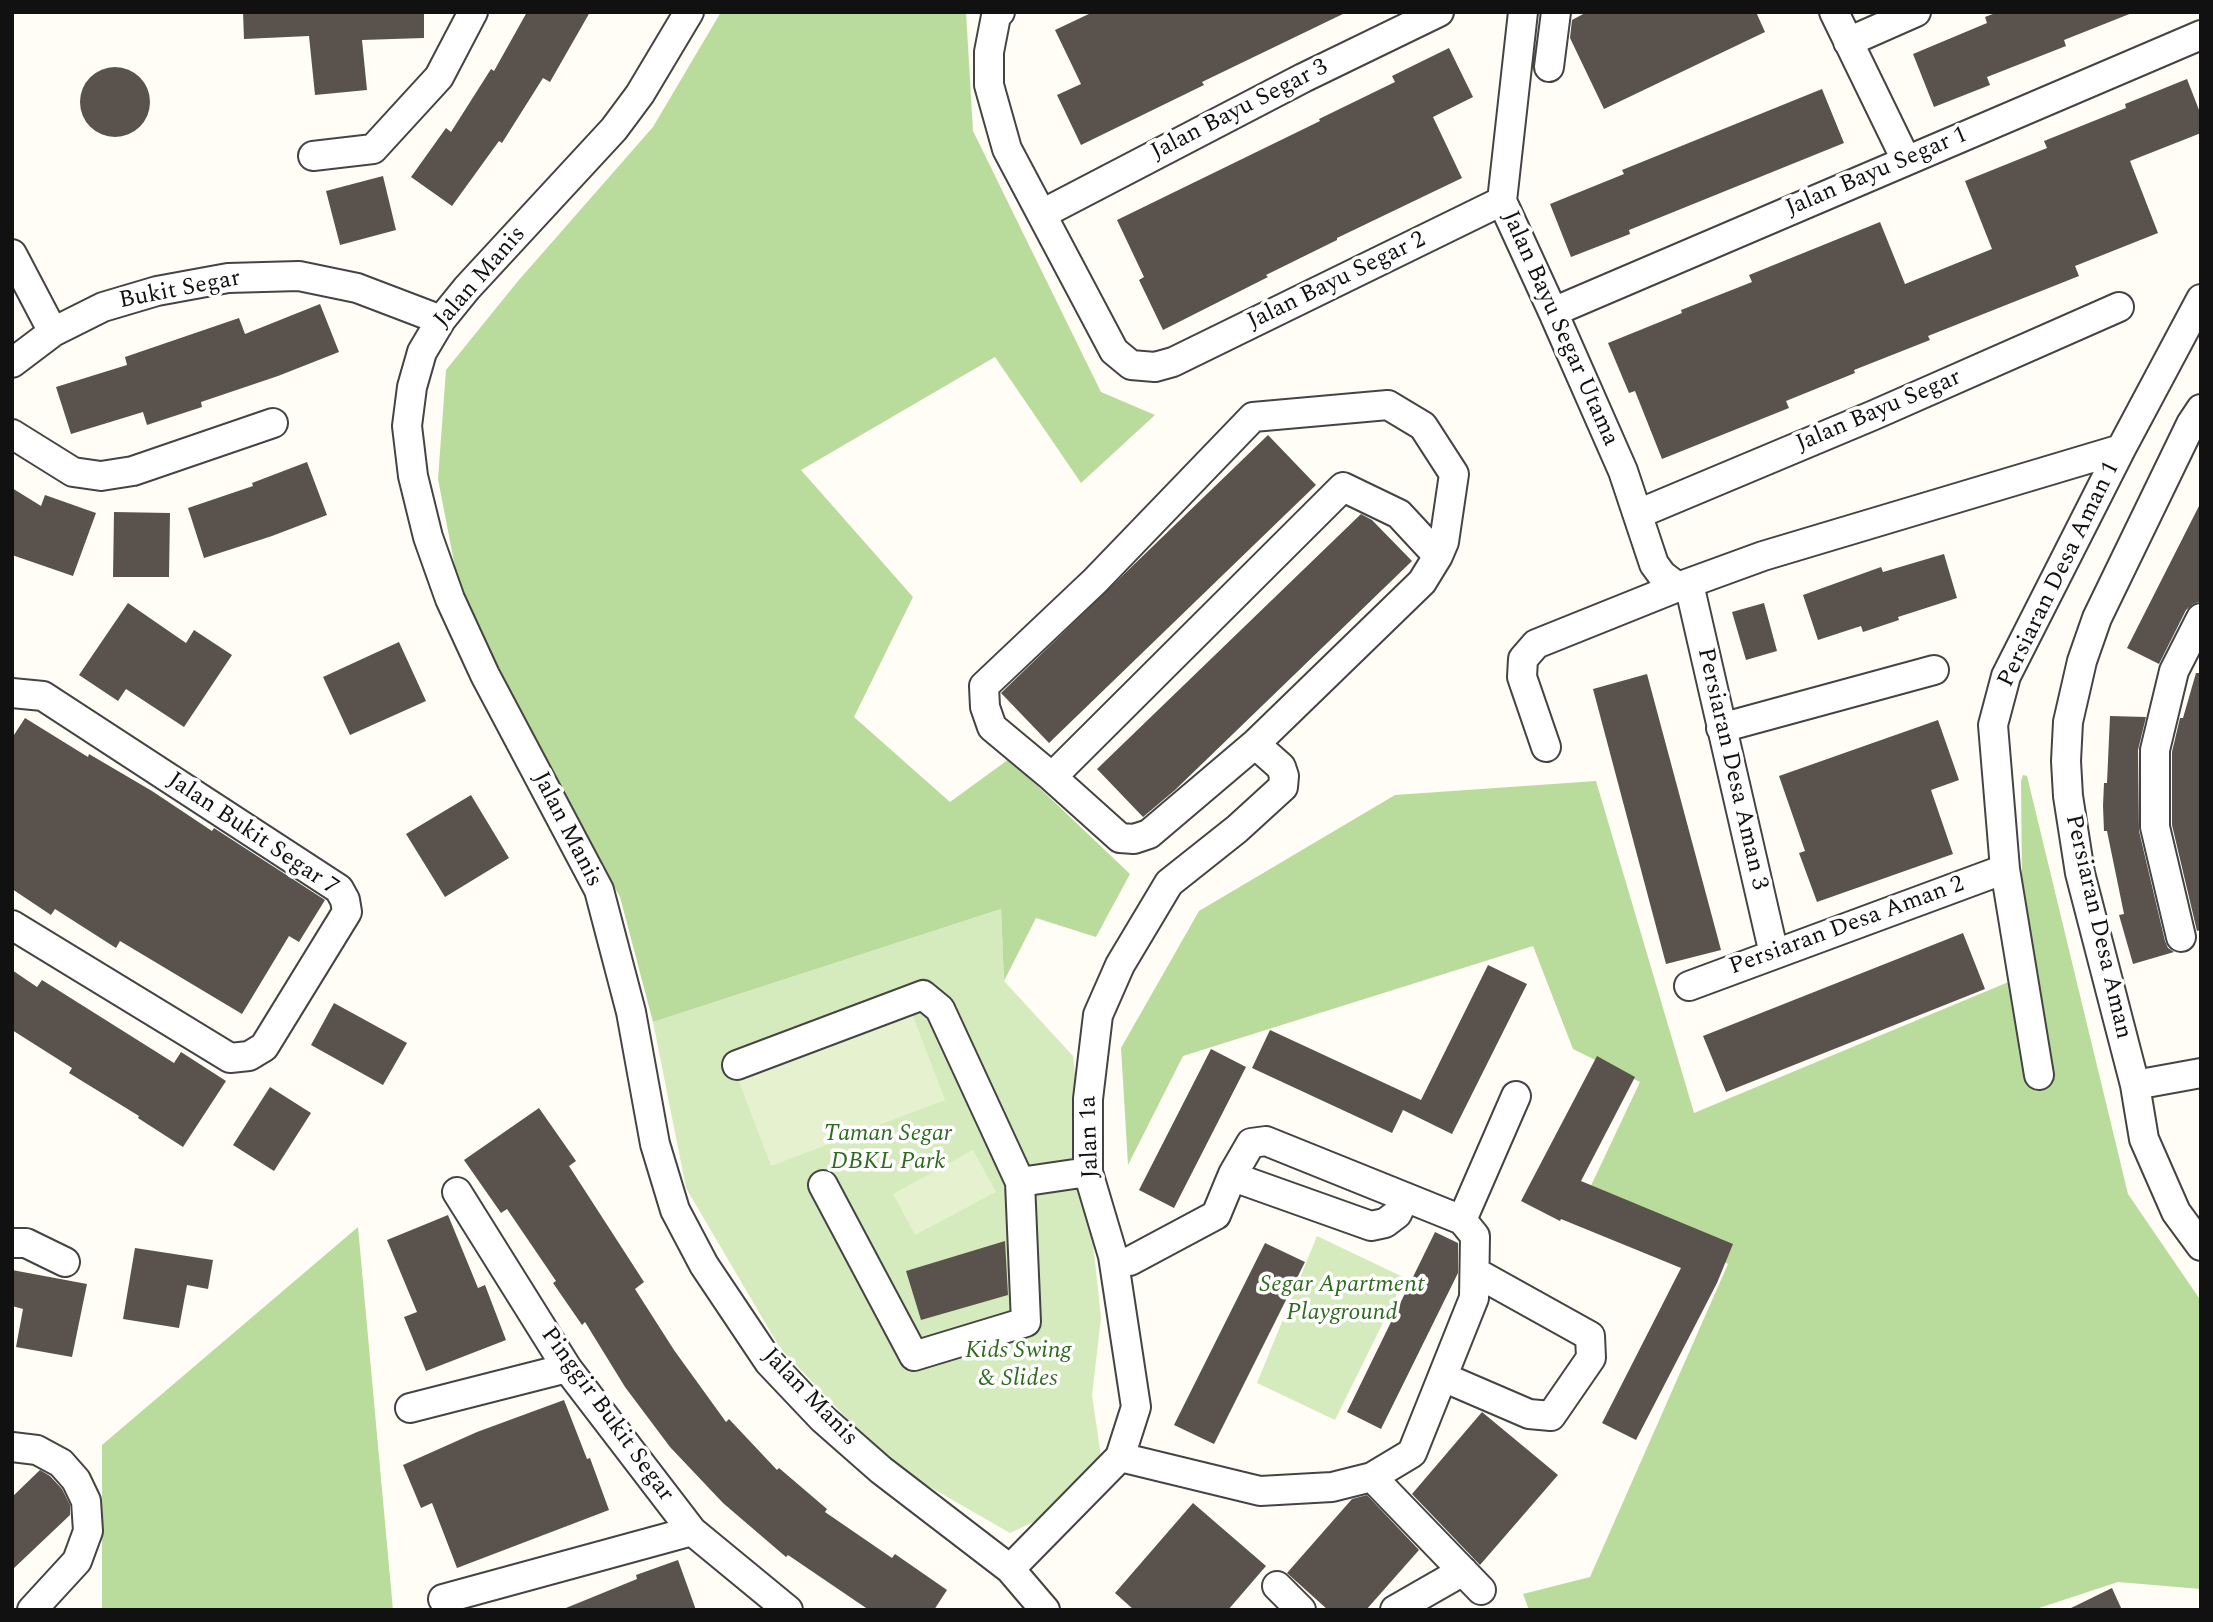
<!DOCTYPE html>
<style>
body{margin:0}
#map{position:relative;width:2213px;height:1622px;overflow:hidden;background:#fffdf5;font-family:Spectral,serif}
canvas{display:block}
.frame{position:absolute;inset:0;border:14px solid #111;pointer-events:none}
</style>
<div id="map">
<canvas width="2213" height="1622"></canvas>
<div class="frame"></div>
</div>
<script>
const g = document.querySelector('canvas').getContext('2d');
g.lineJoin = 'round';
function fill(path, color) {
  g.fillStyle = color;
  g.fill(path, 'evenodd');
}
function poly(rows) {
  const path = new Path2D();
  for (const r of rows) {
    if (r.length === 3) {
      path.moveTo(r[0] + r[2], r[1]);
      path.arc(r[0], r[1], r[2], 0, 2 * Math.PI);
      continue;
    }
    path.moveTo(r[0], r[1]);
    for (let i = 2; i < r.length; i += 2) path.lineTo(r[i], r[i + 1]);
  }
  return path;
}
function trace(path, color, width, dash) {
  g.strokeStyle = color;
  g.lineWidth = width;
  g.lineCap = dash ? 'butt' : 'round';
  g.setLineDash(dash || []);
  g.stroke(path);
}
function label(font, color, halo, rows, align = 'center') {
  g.font = font + ' Spectral,serif';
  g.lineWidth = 7;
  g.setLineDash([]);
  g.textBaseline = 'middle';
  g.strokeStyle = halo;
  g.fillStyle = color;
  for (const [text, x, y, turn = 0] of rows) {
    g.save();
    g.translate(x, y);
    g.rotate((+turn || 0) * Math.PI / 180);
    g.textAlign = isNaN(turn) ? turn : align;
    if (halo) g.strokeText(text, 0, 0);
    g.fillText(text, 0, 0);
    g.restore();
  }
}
fill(poly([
 [1001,909,1004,981,1073,1056,1101,1318,1092,1395,1101,1457,1040,1519,1010,1533,890,1464,780,1348,686,1188,653,1022],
 [1317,1236,1405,1278,1335,1420,1257,1383]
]), '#d5ebbd');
fill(poly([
 [721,12,966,12,973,131,1101,392,1155,415,1081,483,995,357,801,470,913,597,854,717,950,802,1009,759,1130,874,1096,937,1036,918,1004,981,1001,909,653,1022,620,897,466,624,438,479,446,370,518,281,653,127],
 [2023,775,2027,776,2128,1194,2201,1301,2201,1589,2118,1582,2033,1610,1529,1610,1523,1594,1590,1577,1728,1264,1587,1194,1640,1082,1573,1049,1533,946,1183,1056,1128,1165,1121,1048,1199,911,1395,795,1596,781,1694,1113,2023,976,2021,781],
 [358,1227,393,1610,102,1610,102,1445]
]), '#b9dc9c');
fill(poly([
 [912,1013,945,1100,771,1166,738,1079],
 [973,1150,996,1192,915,1235,893,1194]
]), '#e6f2cf');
fill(poly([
 [243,12,424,12,424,38,362,40,367,90,315,95,309,36,244,39],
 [527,12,590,12,550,82,543,78,502,143,499,141,452,206,411,177,446,128,451,132,491,69,494,71],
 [1093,12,1347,12,1202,82,1204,85,1081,145,1057,95,1081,84,1055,30],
 [1587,12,1756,12,1765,32,1604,109,1570,38,1572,20],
 [1998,12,2132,12,2132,13,2064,40,2066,46,1987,77,1990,85,1934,107,1913,54,1987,23,1985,17],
 [1449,48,1473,97,1433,117,1462,178,1337,238,1337,240,1266,275,1268,277,1163,330,1139,280,1144,277,1117,220,1320,121,1319,119,1395,82,1392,76],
 [115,102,35],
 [2187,79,2201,115,2201,133,2130,161,2158,233,2075,266,2079,276,1928,336,1930,340,1854,370,1855,373,1786,401,1789,408,1662,459,1635,391,1629,393,1608,343,1682,313,1681,310,1752,282,1749,275,1880,222,1905,284,1992,249,1965,181,2047,148,2044,141,2126,108,2125,104],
 [1822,89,1844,143,1629,230,1630,234,1571,257,1550,204,1624,174,1622,170],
 [383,176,396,230,340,245,326,191],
 [320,304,339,352,278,376,201,402,202,407,147,425,143,412,71,434,56,387,127,365,125,357,239,318,245,334],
 [1268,435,1316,485,1049,743,1001,693],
 [307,462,327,515,272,536,204,558,188,508,253,486,252,483],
 [12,488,41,506,45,495,96,513,73,576,12,555],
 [2201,502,2201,601,2193,604,2186,610,2159,664,2127,648],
 [114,512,170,513,169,577,113,577],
 [1361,514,1372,520,1412,561,1175,790,1143,817,1097,769],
 [1944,554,1957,598,1898,617,1899,620,1863,632,1861,626,1818,640,1803,595,1881,567,1883,572],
 [128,603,186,643,194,630,232,655,184,727,126,689,118,701,79,675],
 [1764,603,1777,651,1746,660,1732,612],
 [399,642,426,701,350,735,323,677],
 [2196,673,2201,673,2201,930,2197,931,2172,825,2172,752,2180,718,2183,718],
 [1647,674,1721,950,1666,964,1593,689],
 [2110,716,2146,717,2138,750,2139,831,2165,941,2168,948,2174,952,2133,964,2119,915,2124,914,2107,831,2104,831,2103,806,2104,783,2107,783],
 [25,718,88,757,89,754,152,791,212,831,214,828,325,900,299,942,289,936,242,1014,120,941,116,948,55,909,51,915,12,889,12,738],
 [1938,720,1959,780,1931,790,1953,854,1817,902,1799,853,1805,851,1779,776],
 [471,795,509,858,445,897,406,834],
 [1963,933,1985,989,1726,1092,1703,1036],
 [1488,965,1527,984,1452,1134,1403,1110,1392,1133,1252,1068,1270,1030,1421,1100],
 [12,970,37,987,42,980,174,1063,181,1052,226,1081,183,1147,138,1118,139,1116,69,1073,72,1068,12,1030],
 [334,1003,407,1043,383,1085,311,1045],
 [1211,1049,1246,1067,1174,1208,1139,1190],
 [1597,1056,1635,1077,1581,1181,1733,1244,1717,1283,1636,1440,1602,1423,1681,1268,1561,1219,1560,1221,1521,1201],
 [270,1087,311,1113,274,1171,233,1145],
 [539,1108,576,1161,569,1166,644,1282,635,1289,674,1350,726,1422,729,1419,777,1470,779,1468,827,1509,825,1512,892,1558,895,1554,947,1590,934,1610,869,1610,788,1555,786,1557,723,1503,670,1447,625,1387,585,1322,582,1325,553,1283,556,1281,507,1209,501,1213,464,1160],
 [448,1215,478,1288,485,1285,506,1340,426,1371,404,1317,417,1312,387,1240],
 [1435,1232,1458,1243,1458,1273,1381,1429,1347,1412],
 [1005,1241,1008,1295,921,1320,906,1271],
 [1265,1243,1305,1262,1214,1444,1174,1425],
 [135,1248,213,1260,208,1289,187,1285,179,1328,123,1319],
 [12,1270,87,1284,72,1357,16,1347,23,1309,12,1306],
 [564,1400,587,1459,590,1458,609,1510,457,1568,432,1503,421,1508,403,1465,477,1432],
 [1482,1412,1558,1475,1480,1565,1412,1494],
 [40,1470,50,1476,62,1489,70,1505,70,1515,12,1570,12,1497],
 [1367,1495,1419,1550,1366,1610,1328,1610,1287,1573,1352,1499],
 [1193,1503,1266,1566,1228,1610,1134,1610,1115,1593],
 [678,1560,696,1610,561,1610,637,1579,636,1575],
 [2112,1588,2122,1610,2067,1610]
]), '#5a524d');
const minor = poly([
 [689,12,640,94,614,129,467,288,441,320,422,352,412,387,407,426,413,476,428,537,450,599,485,675,599,890,631,1012,655,1144,675,1210,704,1265,769,1362,823,1419,881,1470,1010,1569,1045,1610],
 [1000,12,996,16,989,52,989,85,1007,149,1114,351,1131,365,1155,367,1173,362,1502,201],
 [1523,12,1502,201,1553,312,1623,471,1654,564,1662,575,1678,587],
 [1834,12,1906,160],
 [1848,42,1916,12],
 [1549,67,1556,12],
 [313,156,373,149,439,77,473,12],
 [1042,214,1303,78,1439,12],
 [12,254,53,332],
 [1553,312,2201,35],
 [12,363,53,332,103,307,157,291,228,278,299,276,357,288,441,320],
 [1388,405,1423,426,1454,474,1444,542,1438,556,1422,582,1255,744,1149,834,1134,839,1120,838,1052,777,992,727,985,707,984,686,1095,581,1253,417,1388,405],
 [2201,409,2191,424,2097,618,2082,661,2068,722,2066,761,2068,796,2080,873,2135,1085,2144,1139,2176,1212,2201,1246],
 [12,434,73,472,101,476,133,471,273,423],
 [1638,514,1874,415,2119,307],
 [1689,584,1774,954],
 [12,693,43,696,339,889,345,900,347,912,264,1047,249,1056,230,1058,12,925],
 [1721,728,1934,670],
 [1546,747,1522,677,1523,659,1536,644,1678,587,1763,556,2121,449],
 [1052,777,1343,487,1399,514,1438,556],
 [2181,937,2155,827,2155,750,2174,671,2201,618],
 [1689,986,2005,869],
 [737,1065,923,995,940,1009,1020,1182],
 [2039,1075,2005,869,1993,725,2006,676,2121,449,2201,299],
 [2135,1085,2201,1073],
 [823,1185,914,1356,1026,1322,1020,1182,1088,1172],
 [457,1192,567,1368,692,1531,788,1610],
 [1462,1220,1516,1096],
 [12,1243,26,1243,65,1262],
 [1130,1261,1216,1215,1233,1174],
 [1443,1377,1529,1414,1551,1416,1591,1358,1590,1336,1475,1272],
 [410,1408,567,1368],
 [12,1447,37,1450,61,1463,76,1480,86,1501,88,1531,77,1561,32,1610],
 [1120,1457,1260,1491,1332,1487,1372,1477,1412,1453,1474,1298,1475,1236,1462,1220,1266,1141,1251,1143,1233,1174,1239,1179,1371,1226,1385,1223,1397,1214,1405,1197],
 [1372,1477,1481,1590],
 [1010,1569,1120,1457,1136,1407,1113,1256,1088,1172,1088,1099,1098,1015,1120,965,1169,883,1237,829,1283,787,1284,776,1281,767,1255,744],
 [1277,1586,1301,1610],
 [443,1599,692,1531],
 [1395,1610,1463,1571]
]);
trace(minor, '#444', 32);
trace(minor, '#fff', 28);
label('24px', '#111', '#fff', [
 ["Jalan Bayu Segar 3",1240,111,-27],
 ["Jalan Bayu Segar 1",1877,173,-23],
 ["Jalan Manis",481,278,-49],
 ["Jalan Bayu Segar 2",1337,282,-26],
 ["Bukit Segar",180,291,-11],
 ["Jalan Bayu Segar Utama",1559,329,66],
 ["Jalan Bayu Segar",1879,412,-23],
 ["Persiaran Desa Aman 1",2060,575,-64],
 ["Persiaran Desa Aman 3",1731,769,77],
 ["Jalan Manis",566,830,63],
 ["Jalan Bukit Segar 7",252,835,34],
 ["Persiaran Desa Aman 2",1847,927,-20],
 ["Persiaran Desa Aman",2097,927,77],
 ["Jalan 1a",1091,1137,-92],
 ["Jalan Manis",809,1398,46],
 ["Pinggir Bukit Segar",606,1415,54]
]);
label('italic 24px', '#2f6b1f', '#fff', [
 ["Taman Segar",888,1135],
 ["DBKL Park",888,1163],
 ["Segar Apartment",1342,1286],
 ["Playground",1342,1314],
 ["Kids Swing",1018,1352],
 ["& Slides",1018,1380]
]);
</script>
